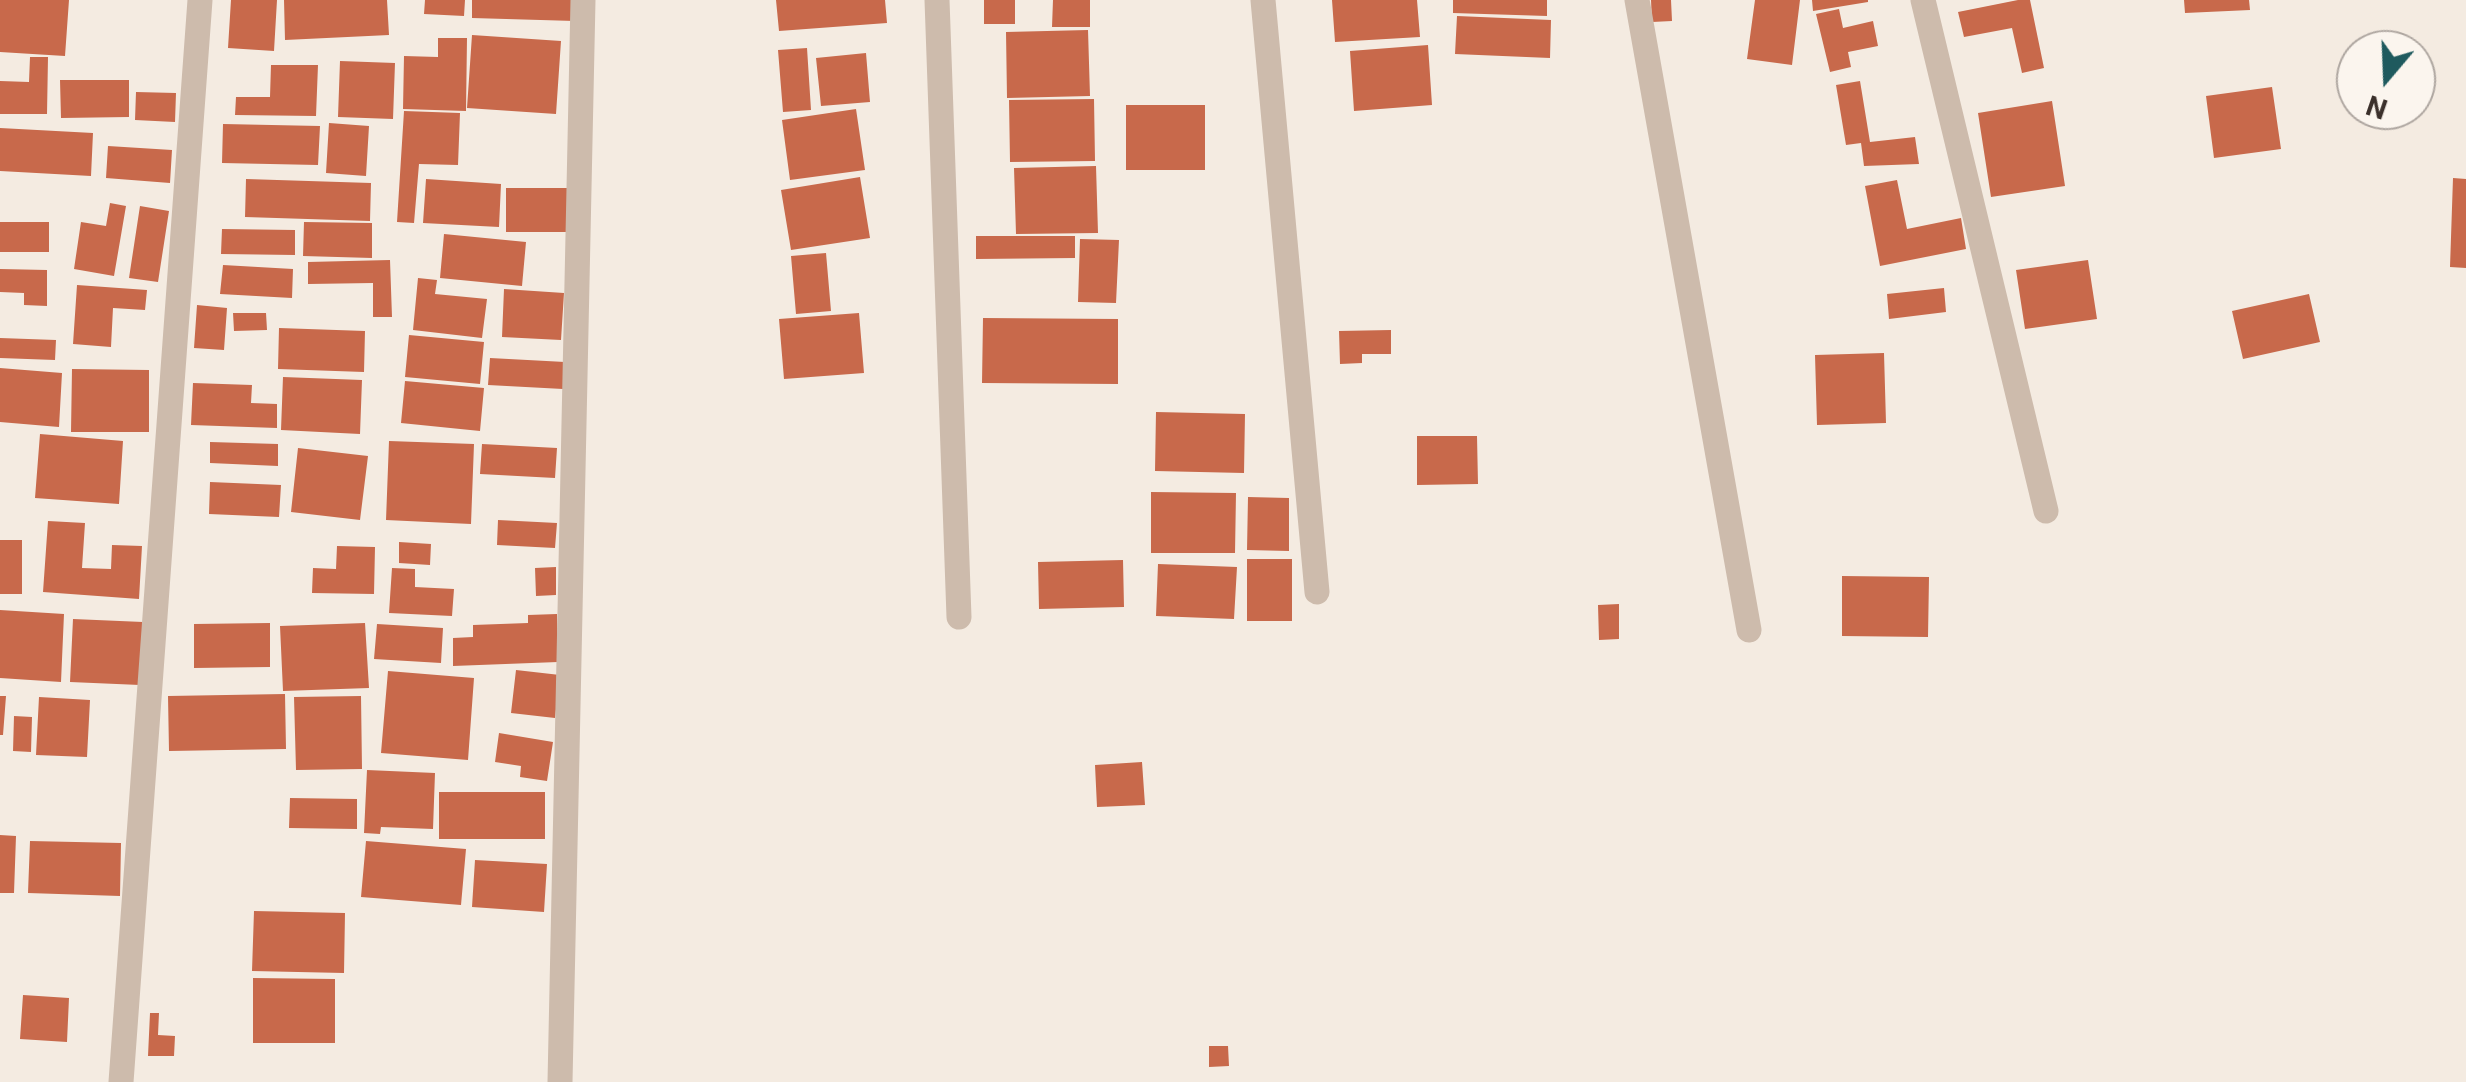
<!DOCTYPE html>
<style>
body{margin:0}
#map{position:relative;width:2466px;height:1082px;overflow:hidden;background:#f4ebe1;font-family:Roboto,sans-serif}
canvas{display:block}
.north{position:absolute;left:2336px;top:30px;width:100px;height:100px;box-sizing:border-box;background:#fbf5ee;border:2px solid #aea6a0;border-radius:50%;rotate:199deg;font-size:28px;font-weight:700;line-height:40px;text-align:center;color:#3b302b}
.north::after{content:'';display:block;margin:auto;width:35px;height:45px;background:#1f5a5e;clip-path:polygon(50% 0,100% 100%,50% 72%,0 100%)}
</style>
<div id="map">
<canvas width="2466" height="1082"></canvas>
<div class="north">N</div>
</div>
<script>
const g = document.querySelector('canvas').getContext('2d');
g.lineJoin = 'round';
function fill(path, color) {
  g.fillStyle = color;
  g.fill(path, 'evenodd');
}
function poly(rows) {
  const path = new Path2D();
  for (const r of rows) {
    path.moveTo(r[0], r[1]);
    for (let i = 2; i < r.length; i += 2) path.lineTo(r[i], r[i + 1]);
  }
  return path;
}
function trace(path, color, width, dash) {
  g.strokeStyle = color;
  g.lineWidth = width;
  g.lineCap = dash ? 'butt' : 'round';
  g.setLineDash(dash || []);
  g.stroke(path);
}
fill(poly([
 [0,0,69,0,65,56,0,52],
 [231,0,277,0,274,51,228,48],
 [284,0,387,0,389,35,285,40],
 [425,0,465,0,464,16,424,14],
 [472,0,575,0,575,21,472,18],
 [776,0,885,0,887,23,779,31],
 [984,0,1015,0,1015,24,984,24],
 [1053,0,1090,0,1090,27,1052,27],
 [1332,0,1417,0,1420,37,1335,42],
 [1453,0,1547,0,1547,16,1453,13],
 [1651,0,1671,0,1672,21,1652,22],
 [1755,0,1800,0,1792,65,1747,59],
 [1812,0,1868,0,1868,2,1813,11],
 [2018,0,2030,0,2044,68,2022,73,2012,28,1964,37,1958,12],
 [2184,0,2249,0,2250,10,2185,13],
 [1839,9,1843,28,1873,21,1878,46,1848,52,1851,67,1830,72,1816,14],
 [1457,16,1551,20,1550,58,1455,54],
 [1088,30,1090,96,1007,98,1006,32],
 [472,35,561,41,556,114,467,108],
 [438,38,467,38,466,111,403,109,404,56,438,57],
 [1428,45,1432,105,1354,111,1350,51],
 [807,48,811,110,783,112,778,50],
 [866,53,870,102,821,106,816,58],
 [30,57,48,57,47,114,0,114,0,81,29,82],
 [340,61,395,63,393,119,338,117],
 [271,65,318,65,316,116,235,115,236,97,270,97],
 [60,80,129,80,129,117,61,118],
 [1860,81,1870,142,1915,137,1919,164,1864,166,1861,143,1846,145,1836,85],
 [2272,87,2281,149,2214,158,2206,96],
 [136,92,176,93,175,122,135,120],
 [1094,99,1095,161,1010,162,1009,100],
 [2052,101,2065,186,1991,197,1978,113],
 [1126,105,1205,105,1205,170,1126,170],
 [856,109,865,170,790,180,782,120],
 [404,111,460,113,458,165,419,164,414,223,397,222],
 [329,123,369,126,366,176,326,173],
 [223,124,320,126,318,165,222,163],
 [0,128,93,133,91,176,0,171],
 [108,146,172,150,170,183,106,178],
 [1096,166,1098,233,1016,234,1014,168],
 [860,177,870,238,791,250,781,190],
 [2453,178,2466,179,2466,268,2450,267],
 [246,179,371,183,370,221,245,217],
 [426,179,501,184,499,227,423,223],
 [1897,180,1907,229,1961,218,1966,249,1880,266,1865,186],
 [506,188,569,188,568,232,506,232],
 [110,203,126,206,114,276,74,269,81,222,106,226],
 [140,206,169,211,158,282,129,278],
 [0,222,49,222,49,252,0,252],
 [304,222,372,223,372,258,303,256],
 [222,229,295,230,295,255,221,254],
 [444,234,526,242,522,286,440,278],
 [976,236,1075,236,1075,258,976,259],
 [1080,239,1119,240,1116,303,1078,302],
 [826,253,831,311,796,314,791,256],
 [390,260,392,317,373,317,373,283,308,284,308,262],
 [2088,260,2097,319,2025,329,2016,270],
 [223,265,293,269,292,298,220,294],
 [0,269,47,270,47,306,24,305,24,293,0,292],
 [418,278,437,280,435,294,487,299,482,338,413,330],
 [77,285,147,290,145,310,113,308,111,347,73,344],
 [1944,288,1946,312,1889,319,1887,294],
 [504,289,564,293,561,340,502,337],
 [2309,294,2320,342,2243,359,2232,311],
 [197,305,227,308,224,350,194,348],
 [233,313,266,313,267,330,234,331],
 [859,313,864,373,784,379,779,319],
 [983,318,1118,319,1118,384,982,383],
 [279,328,365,331,364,372,278,369],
 [1391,330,1391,354,1362,354,1362,363,1340,364,1339,331],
 [409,335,484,342,480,384,405,377],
 [0,338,56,340,55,360,0,358],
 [1884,353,1886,423,1817,425,1815,355],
 [490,358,565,362,563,389,488,385],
 [0,368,62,373,59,427,0,422],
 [72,369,149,370,149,432,71,432],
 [283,377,362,380,360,434,281,430],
 [405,381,484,388,480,431,401,423],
 [193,383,252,385,251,403,277,404,277,428,191,425],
 [1156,412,1245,414,1244,473,1155,471],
 [40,434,123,441,119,504,35,498],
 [1417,436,1477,436,1478,484,1417,485],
 [389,441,474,444,471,524,386,520],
 [210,442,278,444,278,466,210,463],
 [482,444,557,448,555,478,480,474],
 [298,448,368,456,360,520,291,512],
 [210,482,281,485,279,517,209,514],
 [1151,492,1236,493,1235,553,1151,553],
 [1248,497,1289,498,1289,551,1247,550],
 [498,520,557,523,555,548,497,545],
 [48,521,85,523,82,568,111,569,112,545,142,546,139,599,43,592],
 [0,540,22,540,22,594,0,594],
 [399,542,431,544,430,565,399,563],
 [337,546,375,547,374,594,312,593,313,568,336,569],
 [1247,559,1292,559,1292,621,1247,621],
 [1123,560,1124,607,1039,609,1038,562],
 [1158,564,1237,567,1234,619,1156,616],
 [556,567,556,595,536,596,535,568],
 [392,568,415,569,415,587,454,589,452,616,389,613],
 [1842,576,1929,577,1928,637,1842,636],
 [1619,604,1619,639,1599,640,1598,605],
 [0,610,64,614,61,682,0,678],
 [557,614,558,662,453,666,453,638,473,637,473,625,528,623,528,615],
 [73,619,143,622,140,685,70,682],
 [270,623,270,667,194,668,194,624],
 [365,623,369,688,283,691,280,626],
 [377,624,443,628,441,663,374,659],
 [516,670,560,675,555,718,511,713],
 [388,671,474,678,468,760,381,753],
 [285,694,286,749,169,751,168,696],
 [0,696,6,696,3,735,0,735],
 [361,696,362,769,296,770,294,697],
 [39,697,90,700,87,757,36,755],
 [14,716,32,717,31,752,13,751],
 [499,733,553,742,547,781,520,777,521,766,495,762],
 [1142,762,1145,805,1097,807,1095,765],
 [367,770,435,773,433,829,381,827,380,834,364,833],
 [439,792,545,792,545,839,439,839],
 [290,798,357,799,357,829,289,828],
 [0,835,16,836,14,893,0,893],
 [30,841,121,843,120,896,28,893],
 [366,841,466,849,461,905,361,897],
 [475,860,547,864,544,912,472,907],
 [254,911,345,913,344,973,252,971],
 [253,978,335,979,335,1043,253,1043],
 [23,995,69,998,67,1042,20,1039],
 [150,1013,159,1013,158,1035,175,1036,174,1056,148,1056],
 [1209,1046,1228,1046,1229,1066,1209,1067]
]), '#c8694b');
trace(poly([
 [937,0,959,617],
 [1263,0,1317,592],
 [1637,0,1749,630],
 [1923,0,2046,511],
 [121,1082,200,0],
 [560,1082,583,0]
]), '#cdbbac', 25);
</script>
